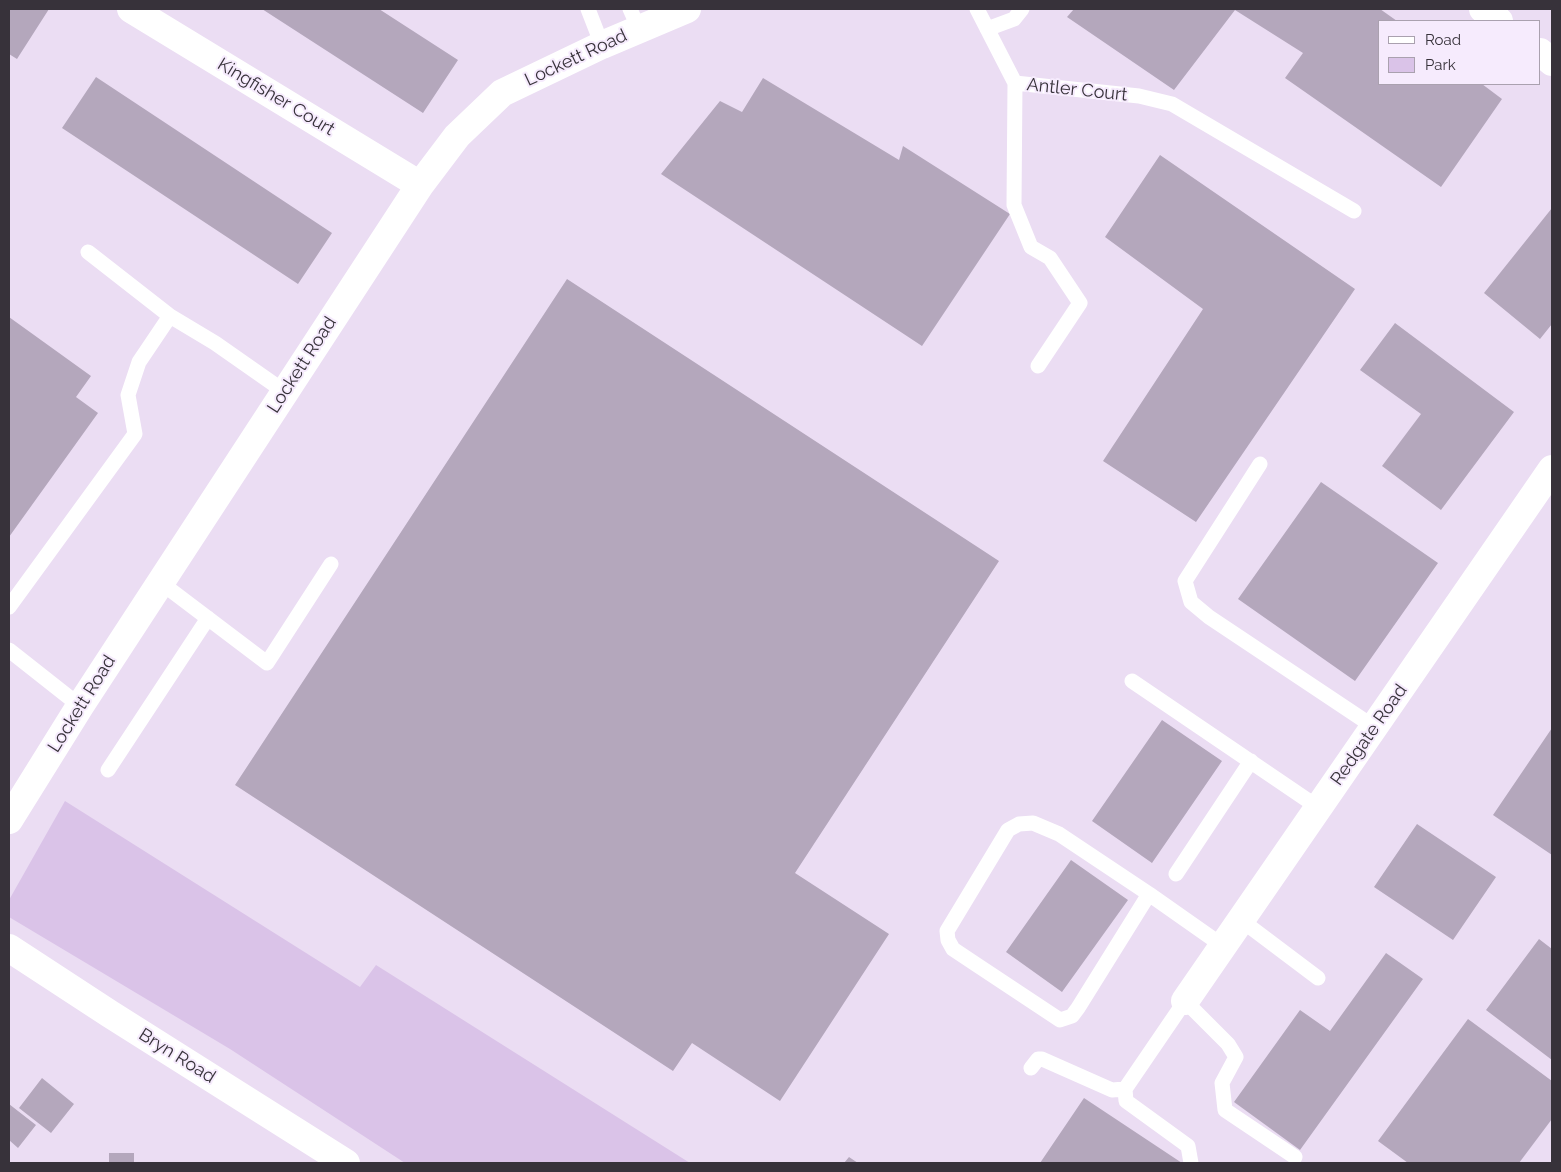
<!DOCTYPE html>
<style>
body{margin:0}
#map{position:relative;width:1561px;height:1172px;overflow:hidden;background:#ebddf3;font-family:Raleway,sans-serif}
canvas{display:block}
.frame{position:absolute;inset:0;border:10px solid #37323a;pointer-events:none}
.legend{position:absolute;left:1378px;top:20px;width:162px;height:65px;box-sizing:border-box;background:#f6ebfd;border:1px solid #aaa1af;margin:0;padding:6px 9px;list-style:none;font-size:15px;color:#37323a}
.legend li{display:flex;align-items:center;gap:10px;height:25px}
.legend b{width:25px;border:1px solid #aaa1af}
</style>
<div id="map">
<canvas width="1561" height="1172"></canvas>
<div class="frame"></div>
<ul class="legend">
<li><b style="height:6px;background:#fff"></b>Road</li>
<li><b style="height:14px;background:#dac3e8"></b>Park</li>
</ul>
</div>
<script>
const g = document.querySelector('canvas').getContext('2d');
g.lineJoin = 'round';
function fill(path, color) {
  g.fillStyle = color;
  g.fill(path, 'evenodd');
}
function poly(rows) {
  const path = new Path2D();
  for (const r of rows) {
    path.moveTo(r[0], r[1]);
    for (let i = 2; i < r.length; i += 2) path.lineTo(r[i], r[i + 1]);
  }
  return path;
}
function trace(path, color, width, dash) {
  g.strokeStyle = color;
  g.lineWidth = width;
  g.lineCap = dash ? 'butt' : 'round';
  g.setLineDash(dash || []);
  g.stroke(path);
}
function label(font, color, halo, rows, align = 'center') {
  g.font = font + ' Raleway,sans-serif';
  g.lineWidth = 4;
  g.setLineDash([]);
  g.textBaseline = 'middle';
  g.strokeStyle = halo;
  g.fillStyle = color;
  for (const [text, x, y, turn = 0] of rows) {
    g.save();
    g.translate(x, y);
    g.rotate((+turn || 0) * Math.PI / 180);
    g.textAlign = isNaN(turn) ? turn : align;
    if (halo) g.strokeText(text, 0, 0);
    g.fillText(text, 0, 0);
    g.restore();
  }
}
fill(poly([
 [65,801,360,987,376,965,690,1163,405,1163,230,1049,9,917,9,900]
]), '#dac3e8');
fill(poly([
 [9,9,49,9,17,59,9,54],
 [262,9,379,9,458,60,423,113],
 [1074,9,1380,9,1397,21,1380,21,1380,84,1482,84,1502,99,1441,187,1285,78,1303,53,1235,10,1174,90,1067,17],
 [96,77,332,233,298,284,62,128],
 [763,78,899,160,903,146,1010,214,922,346,661,174,720,101,742,112],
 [1160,155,1355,289,1196,522,1103,461,1203,309,1105,237],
 [1552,208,1552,324,1540,339,1484,293],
 [567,279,999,561,795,873,889,934,780,1101,692,1043,673,1071,235,785],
 [9,317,91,376,76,397,98,413,9,537],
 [1395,323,1514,412,1441,510,1382,466,1421,414,1360,370],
 [1321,482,1438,563,1355,681,1238,599],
 [1162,720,1222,761,1152,863,1092,821],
 [1552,728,1552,855,1493,815],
 [1417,824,1496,877,1453,940,1374,887],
 [1071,860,1128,900,1062,992,1006,952],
 [1539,939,1552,949,1552,1060,1486,1010],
 [1386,953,1423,979,1300,1150,1234,1102,1300,1010,1330,1031],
 [1468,1019,1552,1081,1552,1119,1519,1163,1408,1163,1378,1141],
 [42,1078,74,1104,51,1133,19,1108],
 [1084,1098,1182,1163,1040,1163],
 [9,1104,36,1125,18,1148,9,1140],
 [109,1153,134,1153,134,1163,109,1163],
 [849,1157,858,1163,844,1163]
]), '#b4a7bc');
trace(poly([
 [588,9,602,45],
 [630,9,639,29],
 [977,9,1015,83],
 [987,29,1014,19,1022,9],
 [170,316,215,343,285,392],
 [1038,366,1080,303,1050,258,1031,247,1014,205,1015,83,1139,96,1172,104,1354,211],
 [1260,464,1185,581,1191,602,1209,617,1374,727],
 [160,582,267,663,331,564],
 [9,607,135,434,128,395,139,362,170,316,88,252],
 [9,650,80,706],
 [1132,681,1319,808],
 [108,770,208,618],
 [1176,874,1251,761],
 [1149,894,1078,1008,1072,1016,1060,1020,977,965,953,949,948,940,947,931,1008,830,1019,824,1033,823,1059,834,1149,894,1223,946],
 [1241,920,1318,978],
 [1031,1068,1038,1059,1042,1059,1112,1090,1125,1089,1185,1001,1228,1044,1236,1057,1222,1083,1225,1110,1295,1157],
 [1125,1089,1126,1101,1188,1146,1191,1163]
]), '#fff', 15);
trace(poly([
 [131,9,420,185],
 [1483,9,1499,21],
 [1540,52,1552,62],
 [9,820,80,706,420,185,457,136,502,93,602,45,687,9],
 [1185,1001,1552,469]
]), '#fff', 28);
trace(poly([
 [9,948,110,1014,346,1163]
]), '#fff', 28);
label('18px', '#37323a', '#f6ebfd', [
 ["Lockett Road",576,58,-25],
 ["Antler Court",1077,90,6],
 ["Kingfisher Court",276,97,31],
 ["Lockett Road",302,365,-57],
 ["Lockett Road",82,704,-58],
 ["Redgate Road",1369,735,-55],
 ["Bryn Road",177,1056,32]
]);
</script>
